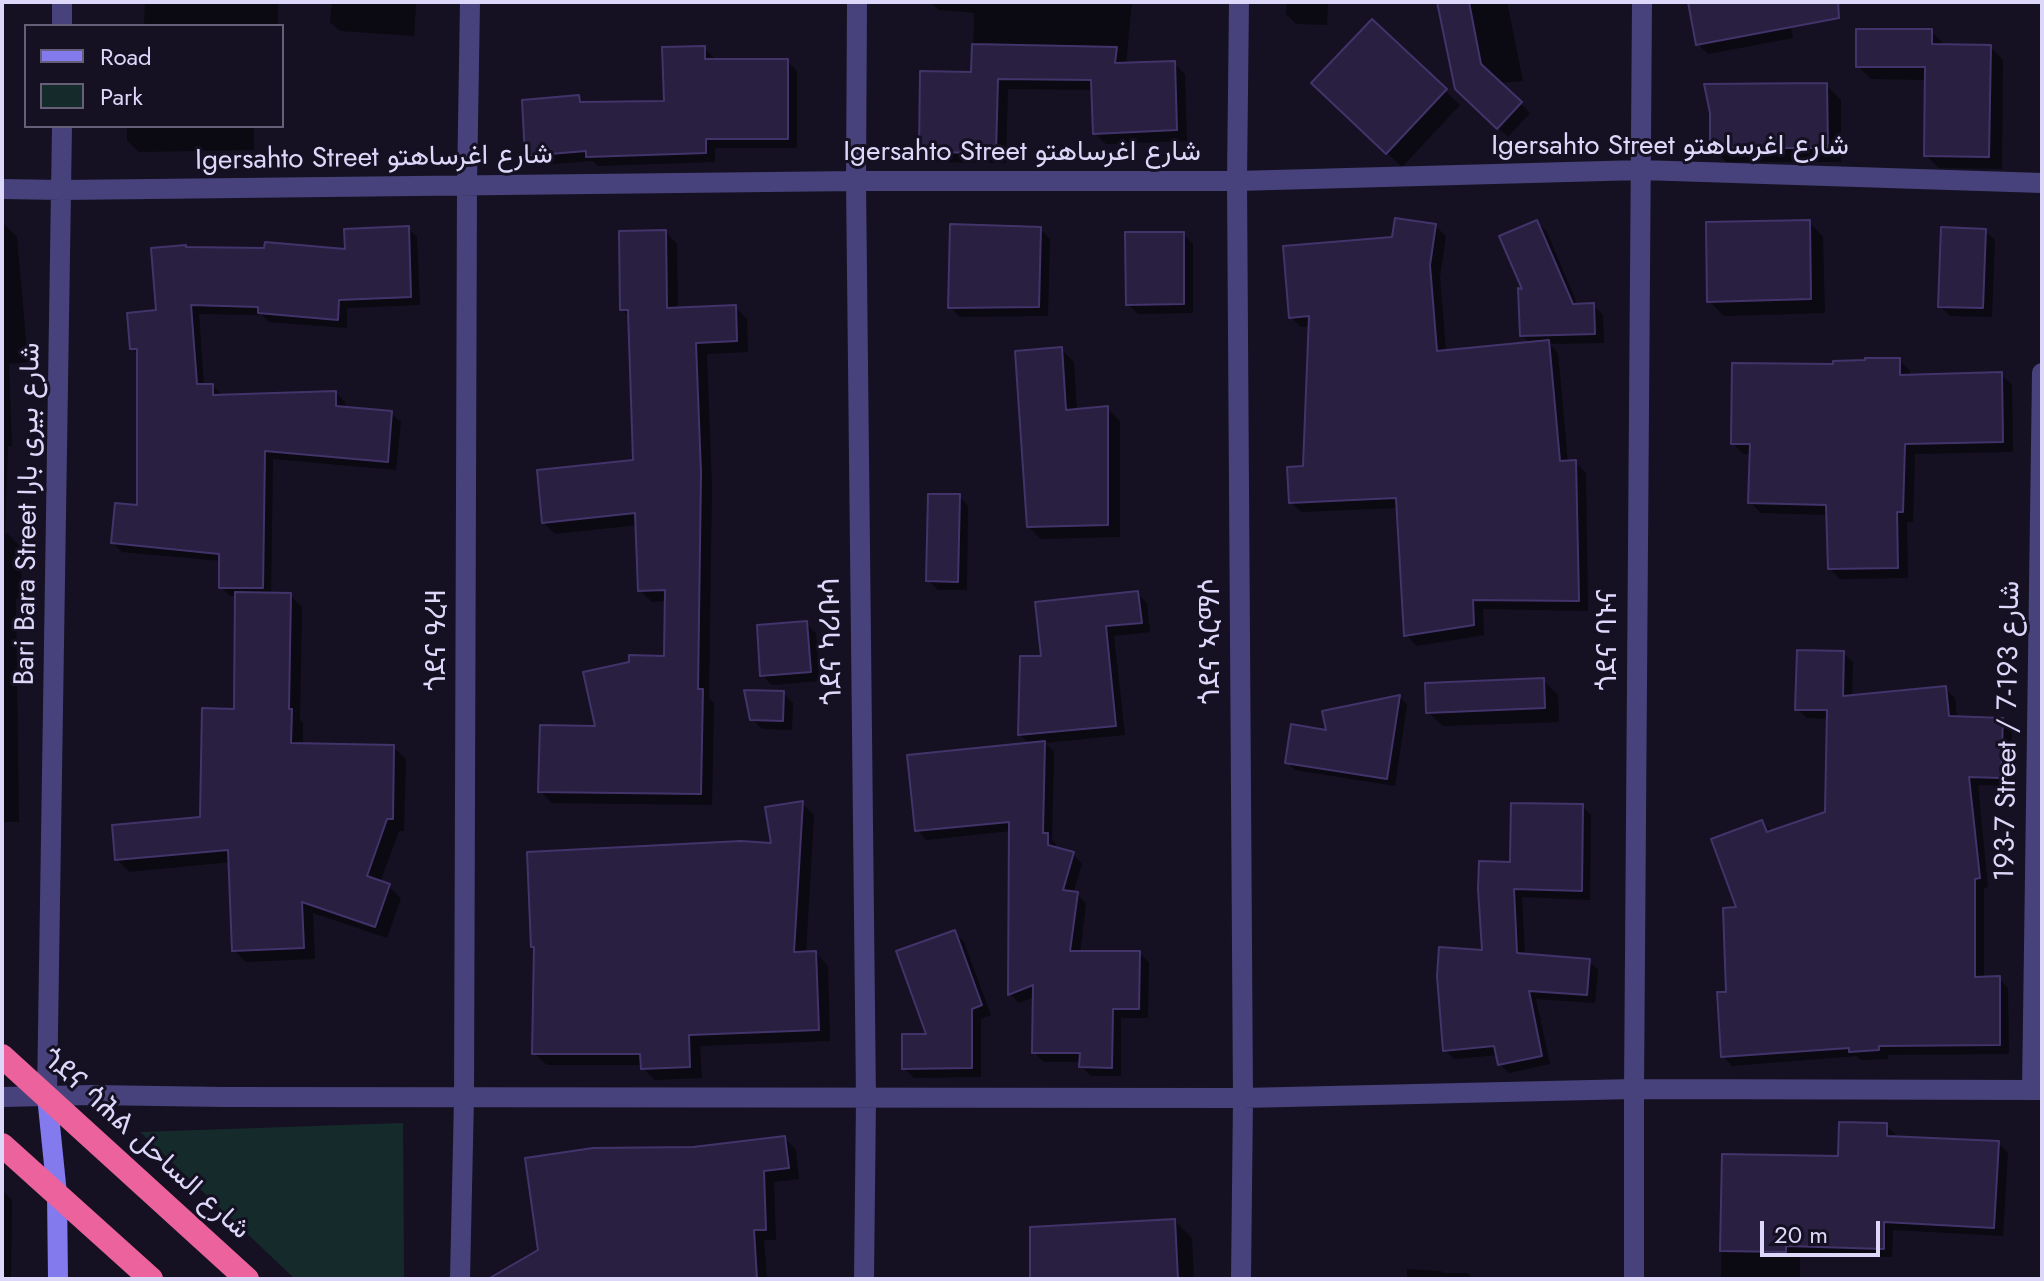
<!DOCTYPE html>
<meta charset="utf-8">
<style>
body{margin:0}
#map{position:relative;width:2044px;height:1281px;overflow:hidden;background:#151122;font-family:Jost,sans-serif}
canvas{display:block}
.frame{position:absolute;inset:0;border:4px solid #ddd7fa;pointer-events:none}
.legend{position:absolute;left:24px;top:24px;width:260px;height:104px;box-sizing:border-box;background:#151122;border:2px solid #656078;margin:0;padding:10px 14px;list-style:none;font-size:24px;color:#ddd7fa}
.legend li{display:flex;align-items:center;gap:16px;height:40px}
.legend b{width:40px;border:2px solid #656078}
.scale{position:absolute;left:1760px;top:1221px;width:120px;height:36px;box-sizing:border-box;border:4px solid #ddd7fa;border-top:0;padding-left:10px;font-size:24px;line-height:28px;white-space:nowrap;color:#ddd7fa;-webkit-text-stroke:6px #151122;paint-order:stroke}
</style>
<div id="map">
<canvas width="2044" height="1281"></canvas>
<div class="frame"></div>
<ul class="legend">
<li><b style="height:10px;background:#837aee"></b>Road</li>
<li><b style="height:22px;background:#152b2b"></b>Park</li>
</ul>
<div class="scale">20 m</div>
</div>
<script>
const g = document.querySelector('canvas').getContext('2d');
g.lineJoin = 'round';
function fill(path, color) {
  g.fillStyle = color;
  g.fill(path, 'evenodd');
}
function poly(rows) {
  const path = new Path2D();
  for (const r of rows) {
    path.moveTo(r[0], r[1]);
    for (let i = 2; i < r.length; i += 2) path.lineTo(r[i], r[i + 1]);
  }
  return path;
}
function trace(path, color, width, dash) {
  g.strokeStyle = color;
  g.lineWidth = width;
  g.lineCap = dash ? 'butt' : 'round';
  g.setLineDash(dash || []);
  g.stroke(path);
}
function label(font, color, halo, rows, align = 'center') {
  g.font = font + ' Jost,Vazirmatn,"Noto Sans Ethiopic",sans-serif';
  g.lineWidth = 6;
  g.setLineDash([]);
  g.textBaseline = 'middle';
  g.strokeStyle = halo;
  g.fillStyle = color;
  for (const [text, x, y, turn = 0] of rows) {
    g.save();
    g.translate(x, y);
    g.rotate((+turn || 0) * Math.PI / 180);
    g.textAlign = isNaN(turn) ? turn : align;
    if (halo) g.strokeText(text, 0, 0);
    g.fillText(text, 0, 0);
    g.restore();
  }
}
fill(poly([
 [403,1123,404,1279,295,1279,140,1132]
]), '#152b2b');
fill(poly([
 [145,2,278,2,278,26,144,26],
 [332,2,413,2,416,5,414,36,340,31,330,22],
 [930,2,1132,2,1126,65,1174,63,1185,74,1187,141,1106,144,1095,133,1094,90,1008,89,1006,163,932,162,921,151,973,74,974,13,939,10],
 [1287,2,1328,2,1327,25,1296,24,1286,14],
 [1440,2,1507,2,1523,81,1499,83,1530,113,1508,137,1457,88],
 [1700,2,1786,2,1793,38,1708,54,1698,44],
 [1372,22,1460,105,1402,167,1329,98],
 [1931,31,1944,44,1944,46,1990,47,2003,60,2002,169,1939,168,1926,155,1927,80,1871,79,1858,66],
 [704,48,714,58,714,61,787,61,797,71,797,148,715,148,715,162,598,166,593,161,537,165,527,155,579,97,585,104,666,103],
 [1826,85,1841,100,1841,162,1726,162,1712,147],
 [127,126,254,126,254,150,139,152,127,140],
 [1537,222,1547,232,1578,306,1593,305,1603,315,1604,343,1550,344,1558,353,1568,462,1575,462,1586,473,1588,611,1483,609,1484,635,1417,646,1406,635,1399,508,1301,512,1291,502,1305,468,1310,326,1301,327,1291,317,1394,239,1435,226,1446,236,1440,277,1446,352,1531,344,1522,335,1526,293],
 [1809,222,1823,237,1825,313,1724,316,1709,301],
 [2,224,4,224,17,237,28,362,9,364,12,446,8,446,5,534,8,534,21,547,22,599,16,599,19,822,2,822],
 [408,228,417,237,420,305,347,308,347,328,269,322,262,315,199,314,204,386,213,386,223,396,336,393,345,402,345,409,391,413,401,422,396,470,273,459,271,595,290,595,302,607,300,720,303,723,303,746,393,747,406,759,404,831,399,831,380,883,388,886,401,898,387,938,313,913,315,959,246,962,234,950,231,862,129,872,117,859,202,818,235,711,237,596,230,596,221,587,221,561,122,552,113,543,139,507,139,356,132,348,158,312,347,251],
 [1040,229,1050,239,1048,316,960,317,950,307],
 [1985,231,1995,240,1992,317,1950,316,1940,306],
 [666,232,677,244,678,310,735,307,747,319,748,352,707,354,712,486,709,698,714,703,712,805,552,803,540,791,598,728,666,658,667,601,652,602,640,590,638,525,555,534,543,522,635,462,630,318,622,309],
 [1183,234,1193,244,1193,313,1138,314,1128,304],
 [1061,349,1074,362,1077,411,1107,408,1120,421,1120,537,1041,539,1028,526],
 [1899,360,1910,371,1910,377,2001,374,2012,385,2013,452,1915,454,1913,522,1907,522,1908,578,1840,579,1830,569,1828,515,1761,513,1750,502,1751,454,1743,454,1733,443,1835,366],
 [959,496,968,506,967,590,938,590,928,580],
 [1137,593,1147,603,1150,632,1114,636,1125,735,1045,743,1054,752,1052,840,1056,844,1056,850,1073,854,1082,864,1073,894,1077,894,1086,904,1080,953,1140,953,1149,963,1148,1018,1121,1018,1121,1076,1091,1076,1081,1066,1081,1062,1044,1062,1034,1052,1035,997,1019,1003,1010,994,1011,831,926,840,917,830,1030,744,1020,735,1044,658],
 [806,623,816,633,819,681,772,685,762,675],
 [1843,653,1853,662,1852,697,1945,688,1955,698,1957,718,2002,720,2012,729,2010,786,1978,785,1988,887,1984,888,1984,978,1999,978,2008,988,2009,1054,1888,1055,1888,1059,1861,1060,1857,1056,1732,1066,1723,1056,1728,994,1739,909,1762,822,1771,831,1827,814,1829,719,1807,718,1797,709],
 [1543,680,1558,695,1559,722,1443,726,1428,712],
 [783,693,793,703,792,730,762,729,752,719],
 [1400,697,1407,705,1395,786,1295,770,1287,762,1328,732,1325,713],
 [802,803,814,815,806,954,816,953,828,966,830,1041,700,1046,702,1078,655,1080,643,1068,643,1065,547,1065,534,1053,536,950,533,947,774,845],
 [1582,806,1591,815,1590,900,1522,897,1525,956,1589,961,1598,970,1595,1003,1536,999,1550,1064,1509,1073,1500,1064,1498,1055,1454,1059,1445,1050,1484,953,1512,864],
 [954,932,964,942,991,1015,981,1019,981,1077,914,1078,904,1068,929,1036],
 [1886,1125,1896,1135,1896,1138,1998,1143,2008,1153,2003,1236,1893,1230,1892,1257,1800,1255,1800,1279,1721,1279,1724,1156,1840,1158],
 [785,1138,796,1150,799,1179,774,1182,776,1240,764,1240,767,1279,500,1279,693,1149],
 [2,1190,12,1200,11,1279,2,1279],
 [1175,1221,1192,1238,1194,1279,1032,1279],
 [1407,1269,1441,1271,1442,1273,1468,1273,1474,1279,1407,1279]
]), '#0007');
const building = poly([
 [1437,2,1469,2,1481,64,1522,102,1497,129,1455,89,1437,2],
 [1688,2,1838,2,1839,18,1696,45,1688,2],
 [1372,19,1447,89,1386,154,1311,83,1372,19],
 [1856,29,1932,29,1932,44,1991,45,1989,157,1924,156,1925,67,1856,67,1856,29],
 [972,44,1117,47,1115,63,1175,61,1177,130,1093,134,1091,80,998,79,996,153,919,152,920,71,971,72,972,44],
 [705,46,705,59,788,59,788,139,706,139,706,153,586,157,586,151,525,156,522,100,579,95,580,102,664,101,662,47,705,46],
 [1827,83,1828,148,1710,148,1710,113,1704,84,1827,83],
 [1395,218,1436,224,1430,265,1437,351,1549,340,1560,461,1576,460,1579,601,1473,600,1474,625,1404,636,1396,498,1289,503,1287,467,1303,466,1309,316,1289,318,1283,246,1392,237,1395,218],
 [1537,220,1573,304,1594,303,1595,334,1520,336,1518,288,1522,289,1499,236,1537,220],
 [1810,220,1811,299,1707,302,1706,222,1810,220],
 [950,224,1041,227,1039,307,948,308,950,224],
 [409,226,411,297,339,300,338,320,258,313,258,307,191,305,197,384,213,384,213,395,336,391,336,406,392,411,388,462,265,451,263,588,219,588,219,554,111,543,115,503,137,505,137,349,130,349,127,313,156,310,151,248,186,245,186,247,264,248,265,242,345,249,344,229,409,226],
 [1941,227,1986,229,1983,308,1938,307,1941,227],
 [666,230,667,308,736,305,737,341,696,343,701,473,698,689,703,689,701,794,538,792,540,725,595,726,583,672,629,662,629,655,664,656,665,590,638,591,635,513,542,523,537,470,633,460,628,310,620,310,619,231,666,230],
 [1125,232,1184,232,1184,304,1126,305,1125,232],
 [1062,347,1066,410,1108,406,1108,525,1027,527,1015,351,1062,347],
 [1865,358,1900,358,1900,375,2002,372,2003,442,1905,444,1903,512,1897,512,1898,568,1828,569,1826,505,1748,503,1750,444,1731,444,1732,363,1833,364,1833,361,1865,360,1865,358],
 [928,494,960,494,958,582,926,581,928,494],
 [1138,591,1142,623,1106,626,1116,726,1018,735,1020,656,1041,656,1035,602,1138,591],
 [235,592,291,593,289,709,292,709,291,743,394,745,393,819,387,819,367,876,390,884,375,927,302,902,304,948,232,951,228,850,115,860,112,825,200,817,202,708,234,709,235,592],
 [807,621,811,672,760,676,757,625,807,621],
 [1797,650,1844,651,1843,696,1946,686,1949,716,2003,718,2001,778,1969,777,1980,878,1975,879,1975,977,2000,976,2000,1045,1879,1046,1879,1050,1849,1052,1849,1048,1721,1057,1717,992,1726,992,1723,908,1736,907,1711,839,1762,820,1767,832,1825,812,1827,710,1795,710,1797,650],
 [1544,678,1545,708,1426,713,1425,683,1544,678],
 [744,690,784,691,783,721,750,720,744,690],
 [1400,695,1387,779,1285,763,1291,724,1326,730,1322,711,1400,695],
 [1045,741,1043,833,1048,833,1048,845,1074,852,1063,890,1078,892,1070,951,1140,951,1139,1009,1113,1009,1112,1068,1079,1067,1080,1053,1032,1053,1033,985,1008,995,1009,822,915,831,907,755,1045,741],
 [803,801,794,952,816,951,819,1030,689,1035,690,1067,641,1069,640,1054,532,1054,534,947,531,947,527,852,741,841,771,843,765,807,803,801],
 [1511,803,1583,804,1582,891,1514,889,1517,953,1590,959,1587,995,1529,991,1542,1056,1498,1065,1494,1046,1443,1051,1437,976,1439,947,1482,950,1478,889,1479,861,1510,862,1511,803],
 [955,930,982,1005,972,1009,972,1068,902,1069,902,1034,926,1034,896,951,955,930],
 [1839,1122,1887,1123,1887,1136,1999,1141,1994,1228,1884,1222,1884,1249,1786,1246,1786,1252,1720,1251,1722,1154,1838,1156,1839,1122],
 [785,1136,789,1168,764,1171,766,1230,754,1230,757,1279,488,1279,538,1250,525,1158,593,1148,693,1147,785,1136],
 [1175,1219,1178,1279,1030,1279,1030,1227,1175,1219]
]);
fill(building, '#281f41');
trace(building, '#42346a', 2);
trace(poly([
 [62,2,62,26],
 [857,2,856,181,866,1099,864,1279],
 [1239,2,1237,181,1243,1098,1241,1279],
 [2,189,62,190,856,181,1237,181,1641,170,2042,183],
 [2032,1090,2042,373],
 [47,1096,62,126],
 [2,1097,93,1095,223,1097,1243,1098,1634,1089,2042,1090],
 [460,1279,464,1098,467,186,470,2],
 [1634,1279,1634,1089,1642,2]
]), '#47427b', 20);
trace(poly([
 [47,1096,57,1194,58,1279]
]), '#837aee', 20);
trace(poly([
 [2,1056,247,1279],
 [2,1145,151,1279]
]), '#eb629c', 24);
label('28px', '#ddd7fa', '#151122', [
 ["Igersahto Street شارع اغرساهتو",1670,147],
 ["Igersahto Street شارع اغرساهتو",1022,153],
 ["Igersahto Street شارع اغرساهتو",374,159,-1],
 ["Bari Bara Street شارع بيرى بارا",29,514,-89],
 ["ጎደና ዓረዛ",438,640,-90],
 ["ጎደና ባኑና",1609,640,-90],
 ["ጎደና ካሪቡሳ",833,641,-91],
 ["ጎደና ኣርማሶ",1212,641,-90],
 ["193-7 Street / شارع 193-7",2009,731,-89],
 ["ጎደና ሳሕል شارع الساحل",145,1145,42]
]);
</script>
